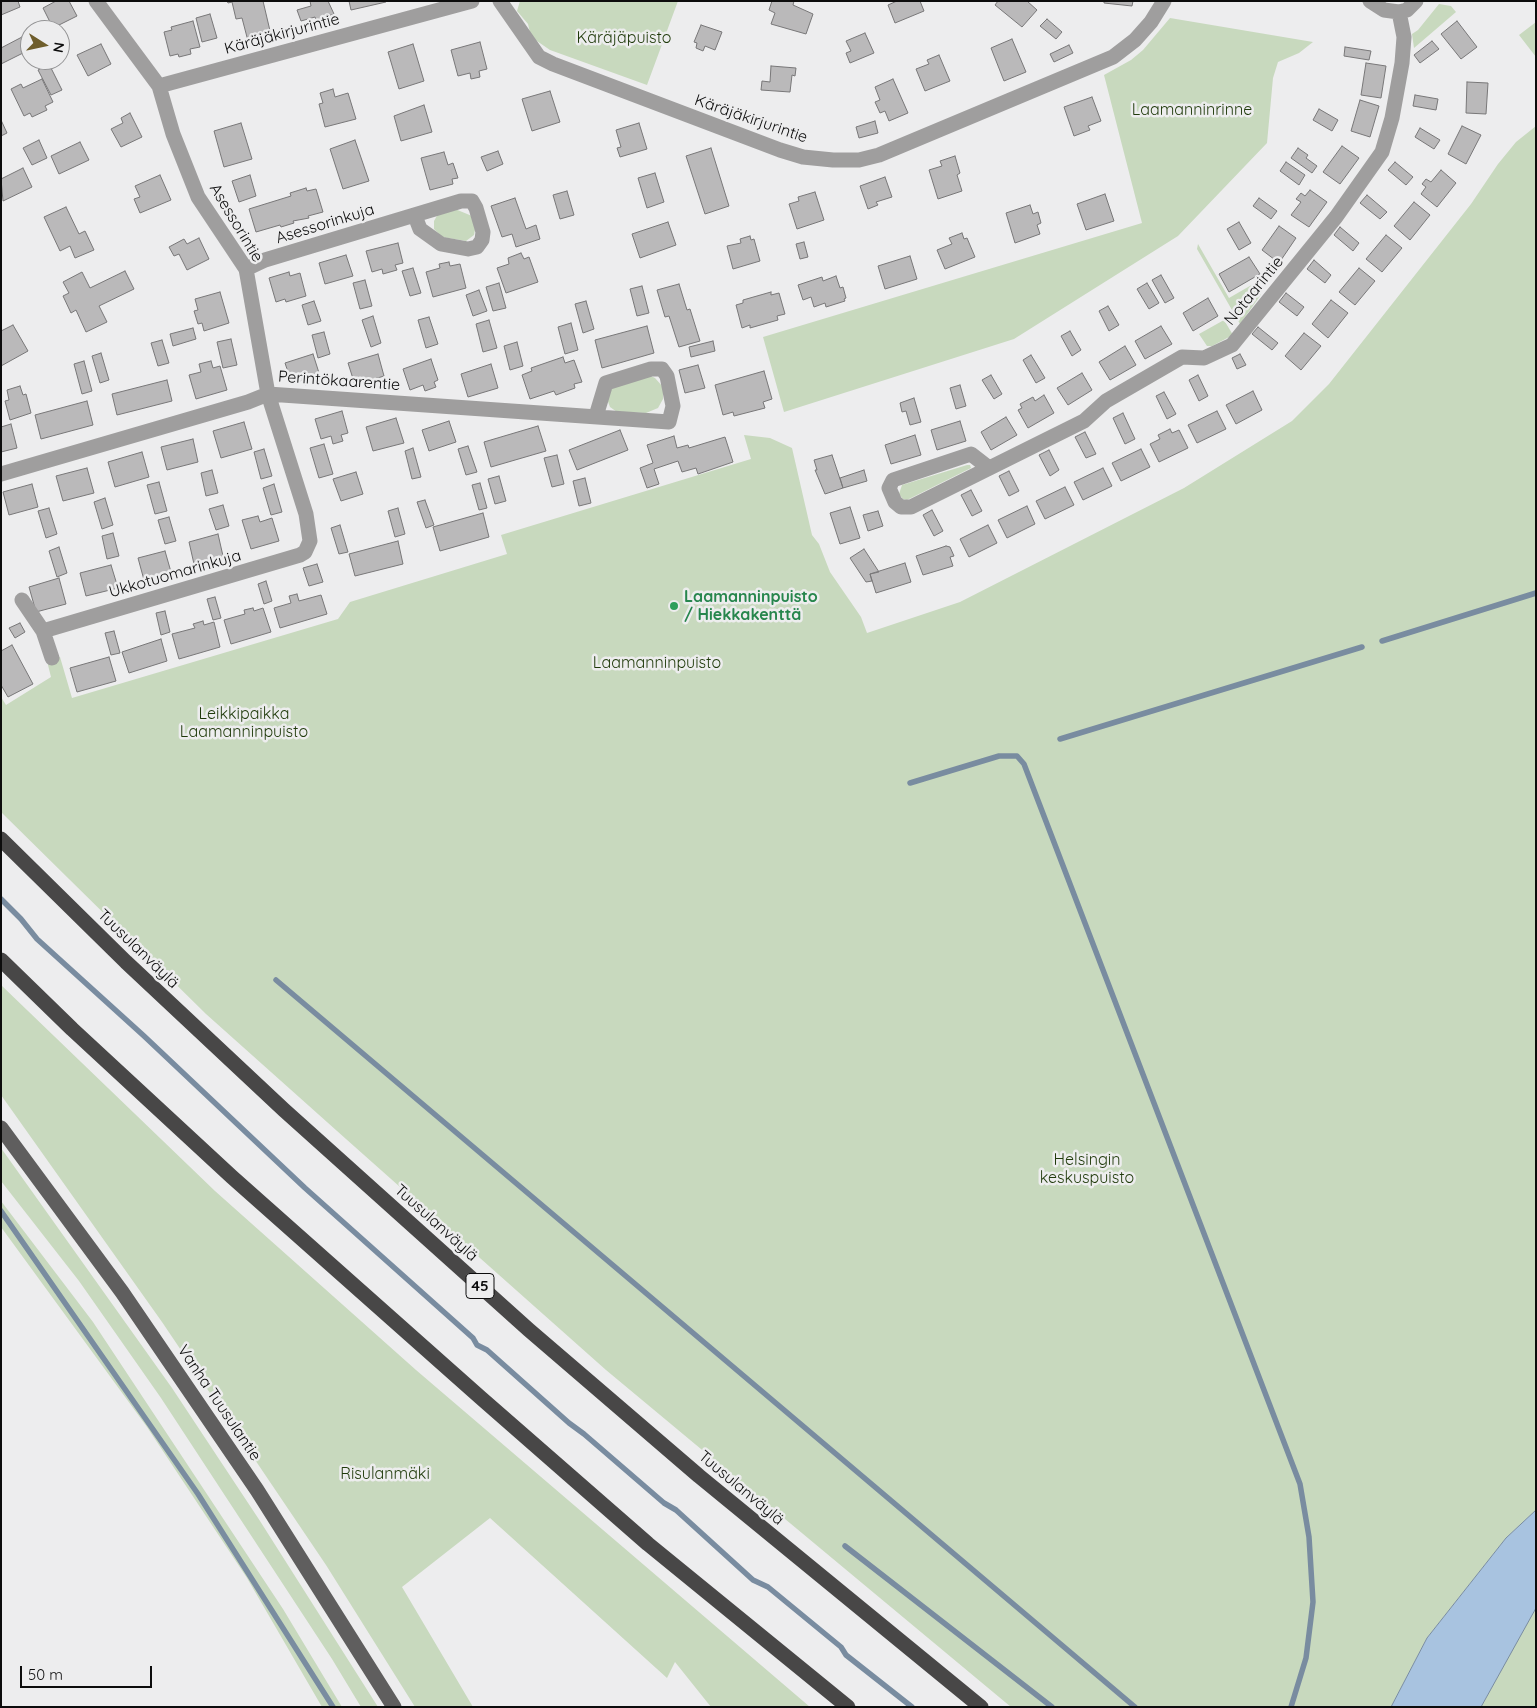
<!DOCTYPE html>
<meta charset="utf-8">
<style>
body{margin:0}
#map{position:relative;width:1537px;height:1708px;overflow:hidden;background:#ededee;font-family:Quicksand,sans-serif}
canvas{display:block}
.frame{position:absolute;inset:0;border:2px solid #0c0c0c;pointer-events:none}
.north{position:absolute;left:20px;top:20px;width:50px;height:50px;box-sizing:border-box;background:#ededee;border:1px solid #939394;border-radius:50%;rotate:100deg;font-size:14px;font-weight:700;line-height:20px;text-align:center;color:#0c0c0c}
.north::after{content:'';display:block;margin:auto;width:18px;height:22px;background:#6f5e2c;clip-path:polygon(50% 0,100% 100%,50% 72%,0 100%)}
.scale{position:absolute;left:20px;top:1666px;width:132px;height:22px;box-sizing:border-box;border:2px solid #0c0c0c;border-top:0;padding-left:6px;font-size:15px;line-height:18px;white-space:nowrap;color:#0c0c0c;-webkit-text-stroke:4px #ededee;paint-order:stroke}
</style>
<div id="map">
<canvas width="1537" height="1708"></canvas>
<div class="frame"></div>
<div class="north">N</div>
<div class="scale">50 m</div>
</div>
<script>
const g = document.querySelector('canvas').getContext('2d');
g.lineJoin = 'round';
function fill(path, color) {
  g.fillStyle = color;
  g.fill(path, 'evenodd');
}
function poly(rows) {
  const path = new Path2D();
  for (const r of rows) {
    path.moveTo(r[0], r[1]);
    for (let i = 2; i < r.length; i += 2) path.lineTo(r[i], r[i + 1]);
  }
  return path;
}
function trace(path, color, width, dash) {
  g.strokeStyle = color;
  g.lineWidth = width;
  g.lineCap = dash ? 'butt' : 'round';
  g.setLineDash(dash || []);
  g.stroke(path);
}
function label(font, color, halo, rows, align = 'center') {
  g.font = font + ' Quicksand,sans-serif';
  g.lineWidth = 5;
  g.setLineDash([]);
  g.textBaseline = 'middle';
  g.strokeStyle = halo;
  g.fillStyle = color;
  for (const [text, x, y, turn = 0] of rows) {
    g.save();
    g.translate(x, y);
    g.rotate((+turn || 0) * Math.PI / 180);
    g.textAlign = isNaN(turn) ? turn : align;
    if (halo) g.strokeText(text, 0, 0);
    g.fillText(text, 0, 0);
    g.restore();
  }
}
fill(poly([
 [520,1,678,1,647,85,550,50,531,37,528,24,517,11],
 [1439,4,1451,6,1456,12,1414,48,1412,34,1418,30],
 [1170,18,1313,42,1299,53,1278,62,1273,78,1267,143,1178,236,1014,339,784,412,763,337,1142,223,1104,75,1131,60,1143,50],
 [1536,22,1536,57,1519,35],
 [1536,126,1536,1510,1506,1538,1427,1638,1391,1707,1011,1707,606,1370,346,1139,206,1014,1,812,1,697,6,705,51,677,47,661,60,657,72,698,338,619,350,602,507,554,501,535,751,459,744,435,770,438,792,448,812,535,819,544,830,572,861,617,867,633,960,602,1184,488,1292,421,1329,384,1471,204,1498,164,1516,142],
 [455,209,472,216,475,230,474,235,466,241,442,237,434,229,434,221,438,214],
 [1198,244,1229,298,1262,279,1263,281,1260,283,1262,291,1260,296,1240,324,1197,249],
 [1224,320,1233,335,1212,346,1207,346,1199,334],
 [649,375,655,378,663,387,663,399,658,408,646,413,617,412,610,407,607,399,612,388],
 [967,465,970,465,971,468,907,500,903,499,899,494,902,485],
 [1,985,215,1191,416,1370,810,1707,711,1707,675,1662,667,1678,490,1518,402,1587,473,1707,415,1707,326,1565,162,1322,1,1095],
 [1,1148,172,1388,260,1521,378,1707,361,1707,332,1659,161,1398,79,1281,1,1181],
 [1,1201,93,1322,283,1609,342,1707,322,1707,247,1578,147,1427,1,1227],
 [1536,1608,1536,1707,1481,1707,1510,1653]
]), '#c8d9be');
const water = poly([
 [1536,1510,1536,1608,1481,1707,1391,1707,1427,1638,1506,1538,1536,1510]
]);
fill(water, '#a8c3e0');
trace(water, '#798ca0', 1);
trace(poly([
 [1382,641,1536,593],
 [1060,739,1362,647],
 [910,783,999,756,1017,756,1024,764,1300,1484,1309,1537,1313,1602,1306,1658,1291,1707],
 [1,899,21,919,37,939,144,1036,305,1188,473,1338,477,1345,487,1350,569,1423,584,1434,664,1503,676,1510,753,1580,768,1587,841,1647,846,1655,912,1707],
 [276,980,1135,1707],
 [1,1211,198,1494,333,1707],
 [845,1546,1052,1707]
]), '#798ca0', 5.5);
const building = poly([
 [1,1,18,1,20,7,1,15,1,1],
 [56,1,69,1,77,16,53,28,43,8,56,1],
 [227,1,263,1,271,35,248,41,242,18,236,19,232,2,228,3,227,1],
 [310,1,328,1,334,14,316,20,315,17,301,21,297,10,311,6,310,1],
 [349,1,386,1,386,2,351,10,349,1],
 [772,1,794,1,793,5,813,14,806,34,771,24,775,13,769,10,772,1],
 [897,1,920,1,924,11,895,23,888,5,897,1],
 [998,1,1027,1,1037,10,1022,27,995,5,998,1],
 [1104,1,1133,1,1132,6,1104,3,1104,1],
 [210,14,217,38,202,42,196,18,210,14],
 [1047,19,1062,32,1056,39,1040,26,1047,19],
 [193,21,200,47,190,49,191,54,179,57,178,54,170,56,164,32,172,30,171,27,193,21],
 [1457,21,1477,47,1461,59,1441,34,1457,21],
 [701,25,722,32,715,50,705,46,703,51,696,48,697,43,694,42,701,25],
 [865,33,874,53,850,63,846,53,851,51,846,41,865,33],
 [22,37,29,50,1,64,1,48,22,37],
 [1012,39,1026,72,1004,81,991,48,1012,39],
 [1432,41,1439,49,1420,63,1414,55,1432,41],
 [480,42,487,69,479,71,480,77,471,79,470,73,458,76,451,50,480,42],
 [101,44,111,64,88,76,77,55,101,44],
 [413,44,424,81,399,89,388,52,413,44],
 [1069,45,1073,53,1054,62,1050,54,1069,45],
 [1345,47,1371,51,1369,60,1344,56,1345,47],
 [939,55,950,81,925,91,916,69,929,64,927,60,939,55],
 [1366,63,1386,66,1381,98,1361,95,1366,63],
 [49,64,62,90,51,95,38,70,49,64],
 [771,66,796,68,795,76,792,75,790,92,761,90,762,81,770,82,771,66],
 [42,79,53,102,45,106,47,110,32,117,30,113,24,116,11,89,21,84,23,88,42,79],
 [893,79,908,113,889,121,885,111,880,113,875,102,880,100,875,87,893,79],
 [1467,82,1488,83,1486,114,1466,113,1467,82],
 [333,89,335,97,348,93,356,119,325,127,319,104,323,103,320,93,333,89],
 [550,91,560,122,532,131,522,99,550,91],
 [1415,95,1438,99,1436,110,1413,106,1415,95],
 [1092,97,1101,121,1088,126,1090,130,1074,136,1064,107,1092,97],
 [1360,100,1379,106,1370,137,1351,131,1360,100],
 [424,105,432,132,401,141,394,116,424,105],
 [1319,109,1338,120,1332,131,1313,120,1319,109],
 [130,113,142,137,121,147,111,129,123,123,121,118,130,113],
 [1,120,7,133,1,136,1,120],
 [875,121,878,133,859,138,856,127,875,121],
 [241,123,252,159,224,167,214,131,241,123],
 [639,123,647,149,620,157,617,148,621,147,616,130,639,123],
 [1462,126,1481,135,1466,164,1448,154,1462,126],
 [1420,128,1440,140,1434,149,1415,137,1420,128],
 [39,140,47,158,32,165,23,148,39,140],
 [355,140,369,181,343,189,330,149,355,140],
 [80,142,89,160,59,174,51,156,80,142],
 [1342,146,1359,158,1340,184,1323,172,1342,146],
 [711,148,729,206,705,214,686,156,711,148],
 [1298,148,1308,155,1306,158,1317,166,1312,173,1291,158,1298,148],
 [498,151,503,164,487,171,481,157,498,151],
 [444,152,448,165,453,163,458,178,452,179,453,184,430,190,421,158,444,152],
 [955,156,960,173,957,175,962,191,938,199,929,170,942,166,940,161,955,156],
 [1286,162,1305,175,1299,185,1280,171,1286,162],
 [1395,162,1413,177,1406,185,1388,170,1395,162],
 [23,168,32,187,3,201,1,179,23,168],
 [1441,170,1456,183,1437,207,1421,194,1426,187,1422,184,1426,179,1431,182,1441,170],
 [655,173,664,202,647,208,638,178,655,173],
 [160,175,171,200,140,213,134,199,140,197,135,186,160,175],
 [250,175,256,196,239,202,232,181,250,175],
 [885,177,892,197,876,202,878,205,868,209,860,186,885,177],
 [306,188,307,191,316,189,323,212,308,216,309,218,293,221,294,223,281,227,280,225,256,232,249,209,291,196,290,193,306,188],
 [1310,190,1327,202,1309,227,1291,215,1301,202,1296,199,1301,193,1305,196,1310,190],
 [567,191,574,215,560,219,553,195,567,191],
 [815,192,824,220,797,229,789,204,799,201,798,197,815,192],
 [1105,194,1114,221,1086,230,1077,204,1105,194],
 [1367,195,1387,212,1380,219,1360,203,1367,195],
 [515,198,526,229,536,225,540,239,516,247,512,234,502,237,491,206,515,198],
 [1259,198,1277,211,1271,219,1253,206,1259,198],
 [1414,202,1430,215,1410,240,1394,226,1414,202],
 [1030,205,1033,214,1038,212,1041,223,1037,225,1040,234,1015,243,1006,213,1030,205],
 [66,207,79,234,85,231,94,250,75,258,70,246,60,251,44,217,66,207],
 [668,222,676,245,640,258,632,234,668,222],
 [1239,222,1251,243,1239,250,1227,229,1239,222],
 [1279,226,1296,238,1279,263,1262,250,1279,226],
 [1340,227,1359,243,1353,251,1334,235,1340,227],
 [962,233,964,239,967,238,975,257,945,269,937,250,952,244,949,238,962,233],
 [1386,235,1402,248,1382,272,1366,259,1386,235],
 [750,236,751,240,754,239,760,261,733,269,727,246,741,243,740,239,750,236],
 [199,238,209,259,187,270,179,254,174,256,169,247,184,239,187,244,199,238],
 [804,242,808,257,800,259,796,244,804,242],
 [398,243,403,263,395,265,397,270,383,274,382,269,372,272,366,251,398,243],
 [521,253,524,259,529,257,538,282,506,293,497,268,509,264,508,258,521,253],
 [346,255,353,276,325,284,319,263,346,255],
 [910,256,917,279,885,289,878,266,910,256],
 [1249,257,1260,274,1229,292,1219,274,1249,257],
 [1314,260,1331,275,1325,283,1307,269,1314,260],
 [449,262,450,266,460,264,466,288,433,297,426,272,440,268,439,264,449,262],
 [413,268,421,293,410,296,402,271,413,268],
 [1359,268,1375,281,1355,305,1339,292,1359,268],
 [125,271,134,289,99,306,107,322,86,332,76,310,71,313,63,296,69,293,63,282,82,272,90,288,125,271],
 [289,272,290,276,300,273,306,296,286,302,285,299,276,302,269,278,289,272],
 [1161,275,1174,298,1165,303,1152,280,1161,275],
 [836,276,840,288,843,287,846,298,844,299,845,301,826,307,825,303,814,307,811,297,803,300,798,285,822,277,823,281,836,276],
 [365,280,372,306,360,309,353,283,365,280],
 [499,283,506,308,493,311,486,287,499,283],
 [1147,283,1159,303,1149,309,1137,289,1147,283],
 [679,284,687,310,690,309,700,341,679,347,669,316,665,317,657,290,679,284],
 [642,286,649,313,637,316,630,289,642,286],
 [479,290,487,311,473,316,466,295,479,290],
 [220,292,229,323,204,331,202,323,198,324,194,311,198,310,195,299,220,292],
 [771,292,771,295,779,293,785,314,777,316,778,320,750,328,750,325,742,328,736,305,743,303,743,300,771,292],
 [1286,293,1304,307,1297,316,1279,302,1286,293],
 [1208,298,1218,316,1193,331,1183,313,1208,298],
 [1331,300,1348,313,1328,338,1312,324,1331,300],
 [314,301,321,321,308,325,302,305,314,301],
 [586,301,594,329,583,333,575,304,586,301],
 [1108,306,1119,325,1109,331,1099,311,1108,306],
 [373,316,381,343,371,347,362,320,373,316],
 [429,317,438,344,426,348,418,320,429,317],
 [489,320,497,348,483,352,476,324,489,320],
 [571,323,578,350,565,354,558,327,571,323],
 [13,325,28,351,1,366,1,331,13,325],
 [647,326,654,353,602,368,595,340,647,326],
 [1161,326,1172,344,1145,359,1135,341,1161,326],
 [1258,327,1278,343,1272,350,1252,334,1258,327],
 [193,328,196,339,173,346,170,334,193,328],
 [1070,331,1081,350,1072,356,1061,336,1070,331],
 [324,332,330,354,318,358,312,335,324,332],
 [1304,333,1321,346,1301,370,1285,356,1304,333],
 [231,339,237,365,223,368,217,342,231,339],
 [162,340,169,363,158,366,151,343,162,340],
 [713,341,715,351,691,357,689,347,713,341],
 [517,342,523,366,510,370,504,346,517,342],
 [1125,346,1136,365,1110,380,1099,362,1125,346],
 [101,353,109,380,100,383,92,356,101,353],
 [313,354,320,376,316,377,317,381,305,385,303,380,292,384,285,363,313,354],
 [378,354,384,376,355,385,348,363,378,354],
 [1240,354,1246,365,1237,369,1232,358,1240,354],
 [1031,355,1045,378,1036,383,1023,360,1031,355],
 [563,357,565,363,574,360,582,382,574,384,575,388,556,395,554,391,530,399,522,375,532,371,531,368,563,357],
 [431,359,438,380,434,382,436,387,425,391,423,385,410,390,403,369,431,359],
 [84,361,92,391,82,394,74,364,84,361],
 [211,361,213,368,220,366,227,390,196,399,189,375,201,372,199,364,211,361],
 [491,364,498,388,468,397,461,374,491,364],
 [698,365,705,388,685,393,679,370,698,365],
 [764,371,772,399,763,402,765,408,734,416,733,412,723,415,715,385,764,371],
 [1082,373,1092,390,1068,405,1057,388,1082,373],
 [991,375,1002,394,994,399,982,380,991,375],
 [1198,375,1208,396,1199,401,1189,380,1198,375],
 [167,380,172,401,117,415,112,394,167,380],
 [960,385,966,406,956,409,950,388,960,385],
 [20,386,23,395,26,394,31,413,10,420,5,401,9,400,7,390,20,386],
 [1253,391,1262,410,1236,424,1226,405,1253,391],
 [1164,392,1176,414,1167,419,1156,396,1164,392],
 [1044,395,1054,413,1028,428,1018,410,1022,408,1020,404,1033,397,1035,401,1044,395],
 [914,398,921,422,910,425,906,411,902,412,900,403,914,398],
 [87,401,93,425,41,439,35,415,87,401],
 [342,411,348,433,341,435,343,441,333,444,331,436,321,439,315,419,342,411],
 [1217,411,1226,429,1197,443,1188,425,1217,411],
 [1123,413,1135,439,1125,444,1113,418,1123,413],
 [1006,417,1017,435,991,450,981,432,1006,417],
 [396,418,404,443,373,451,366,427,396,418],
 [449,421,456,442,429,451,422,430,449,421],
 [960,421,966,441,937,450,931,430,960,421],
 [244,422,252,449,221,458,213,431,244,422],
 [11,424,17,448,1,452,1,427,11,424],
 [538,426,546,451,491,467,484,442,538,426],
 [1170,429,1172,433,1179,430,1188,448,1159,462,1150,444,1160,439,1158,435,1170,429],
 [620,430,628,450,577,470,569,450,620,430],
 [1085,432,1096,454,1086,458,1075,437,1085,432],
 [915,435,921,455,891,464,885,445,915,435],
 [674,436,677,448,688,445,689,448,725,437,733,462,698,474,696,468,682,472,678,461,654,469,659,484,647,488,640,468,653,463,647,445,674,436],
 [193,439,198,462,167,470,161,447,193,439],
 [324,444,333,474,319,478,310,448,324,444],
 [468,446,477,472,466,475,458,449,468,446],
 [413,448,421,477,412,479,405,451,413,448],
 [264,449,272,476,261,479,254,452,264,449],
 [1141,449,1150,467,1121,481,1112,463,1141,449],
 [1049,450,1059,470,1050,476,1039,455,1049,450],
 [142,452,149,477,115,487,108,462,142,452],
 [557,455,564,484,552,487,544,458,557,455],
 [832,455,843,488,825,494,815,470,817,470,814,460,832,455],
 [87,468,94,493,63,501,56,476,87,468],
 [1103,468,1112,486,1083,500,1074,482,1103,468],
 [212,470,218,493,206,496,201,473,212,470],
 [864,470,867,481,843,488,840,478,864,470],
 [1009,471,1019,491,1009,496,999,476,1009,471],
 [356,472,363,494,341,501,333,479,356,472],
 [499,476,506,501,495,504,488,479,499,476],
 [585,478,591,503,579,506,573,481,585,478],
 [159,482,167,511,155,514,147,485,159,482],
 [480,483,487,508,479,510,472,485,480,483],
 [32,484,38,507,9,515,3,492,32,484],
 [274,484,282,512,271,515,263,488,274,484],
 [1065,487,1074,505,1045,519,1036,501,1065,487],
 [971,490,982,511,972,516,961,495,971,490],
 [105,498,113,525,102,529,94,502,105,498],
 [425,500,434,525,426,528,417,502,425,500],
 [223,505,229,526,216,530,209,509,223,505],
 [1027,506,1035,524,1007,538,998,520,1027,506],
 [850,507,860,538,840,544,830,513,850,507],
 [49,508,57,534,46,538,38,511,49,508],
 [398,508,405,534,395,537,388,511,398,508],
 [932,510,943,531,934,536,923,515,932,510],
 [878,511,883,526,868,531,863,515,878,511],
 [483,513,489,537,440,551,433,527,483,513],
 [258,516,260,522,272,518,279,541,251,549,242,520,258,516],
 [169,517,176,541,165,544,158,520,169,517],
 [340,525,348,552,339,554,331,528,340,525],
 [988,525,997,543,969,557,960,539,988,525],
 [113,533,119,556,107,559,102,536,113,533],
 [218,534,223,556,194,564,189,542,218,534],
 [398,541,403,564,355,576,349,554,398,541],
 [946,546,950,547,954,556,950,557,953,566,923,575,916,556,946,546],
 [59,547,67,573,57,577,49,551,59,547],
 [864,549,879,572,870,574,872,581,866,582,850,558,864,549],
 [165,551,171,572,144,580,138,558,165,551],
 [905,563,911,582,876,593,870,574,905,563],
 [317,564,323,582,309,586,303,568,317,564],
 [111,565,118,588,86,596,80,573,111,565],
 [59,578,66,604,36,612,29,587,59,578],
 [266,581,272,601,264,604,258,584,266,581],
 [297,594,299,601,321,595,327,614,280,628,274,608,291,603,289,596,297,594],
 [215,597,221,618,213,620,207,599,215,597],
 [253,608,254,611,263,608,271,632,231,644,224,620,245,614,244,610,253,608],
 [165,611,170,632,161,635,156,613,165,611],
 [203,621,204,625,214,622,220,647,179,659,172,634,195,628,193,624,203,621],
 [20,623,25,632,15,638,9,628,20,623],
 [114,631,120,653,111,655,105,633,114,631],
 [161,639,167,661,129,673,122,652,161,639],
 [12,645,33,684,8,697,1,685,1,651,12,645],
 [109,657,116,681,77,692,70,668,109,657]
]);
fill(building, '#bab9ba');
trace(building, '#787778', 1);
trace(poly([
 [500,1,539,57,553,64,780,150,803,157,833,160,859,160,879,155,1113,57,1135,40,1151,22,1164,1],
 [1370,1,1384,10,1399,12,1407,10,1416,1],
 [159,86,472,1],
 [246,269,265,260,461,201,472,201,476,208,483,232,482,240,477,247,468,249,441,244,420,229,415,216],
 [989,468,971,454,893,480,889,488,895,502,901,507,911,507,1084,421,1106,401,1182,357,1204,358,1232,345,1336,217,1382,152,1392,118,1402,63,1404,37,1399,12],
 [1,474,248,402,268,394,669,422,673,406,667,376,662,369,651,369,606,383,596,416],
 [22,600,43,631,52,658],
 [43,631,300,555,305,552,310,541,306,514,268,394,246,269,198,197,173,134,159,86,96,1]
]), '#9f9e9e', 15);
trace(poly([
 [1,1128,122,1292,257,1490,394,1707]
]), '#5f5e5e', 15);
trace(poly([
 [1,839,126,962,284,1110,529,1330,699,1476,981,1707],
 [1,960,72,1029,232,1177,481,1398,648,1544,848,1707]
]), '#484747', 15);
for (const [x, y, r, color] of [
 [674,606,5,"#2e9e5b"]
]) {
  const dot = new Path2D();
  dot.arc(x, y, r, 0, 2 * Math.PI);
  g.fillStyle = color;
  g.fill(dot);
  trace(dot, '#ededee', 2);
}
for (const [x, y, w] of [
 [480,1286,28]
]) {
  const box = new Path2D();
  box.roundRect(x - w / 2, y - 12.5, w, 25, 4);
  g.fillStyle = '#ededee';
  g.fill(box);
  trace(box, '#0c0c0c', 1);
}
label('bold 15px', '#0c0c0c', null, [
 ["45",480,1286]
]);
label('16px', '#0c0c0c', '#ededee', [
 ["Käräjäkirjurintie",282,34,-15],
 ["Käräjäkirjurintie",751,119,19],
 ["Asessorintie",236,223,59],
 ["Asessorinkuja",325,224,-17],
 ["Notaarintie",1254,291,-51],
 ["Perintökaarentie",339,381,4],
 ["Ukkotuomarinkuja",175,574,-16],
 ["Tuusulanväylä",138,949,44],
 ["Tuusulanväylä",436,1223,42],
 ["Vanha Tuusulantie",219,1403,56],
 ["Tuusulanväylä",741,1488,40]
]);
label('16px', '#1f3a0a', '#ededee', [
 ["Käräjäpuisto",624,38],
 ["Laamanninrinne",1192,110],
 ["Laamanninpuisto",657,663],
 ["Leikkipaikka",244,714],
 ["Laamanninpuisto",244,732],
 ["Helsingin",1087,1160],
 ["keskuspuisto",1087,1178],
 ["Risulanmäki",385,1474]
]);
label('bold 16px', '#27864d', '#ededee', [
 ["Laamanninpuisto",684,597],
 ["/ Hiekkakenttä",684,615]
], 'left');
</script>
